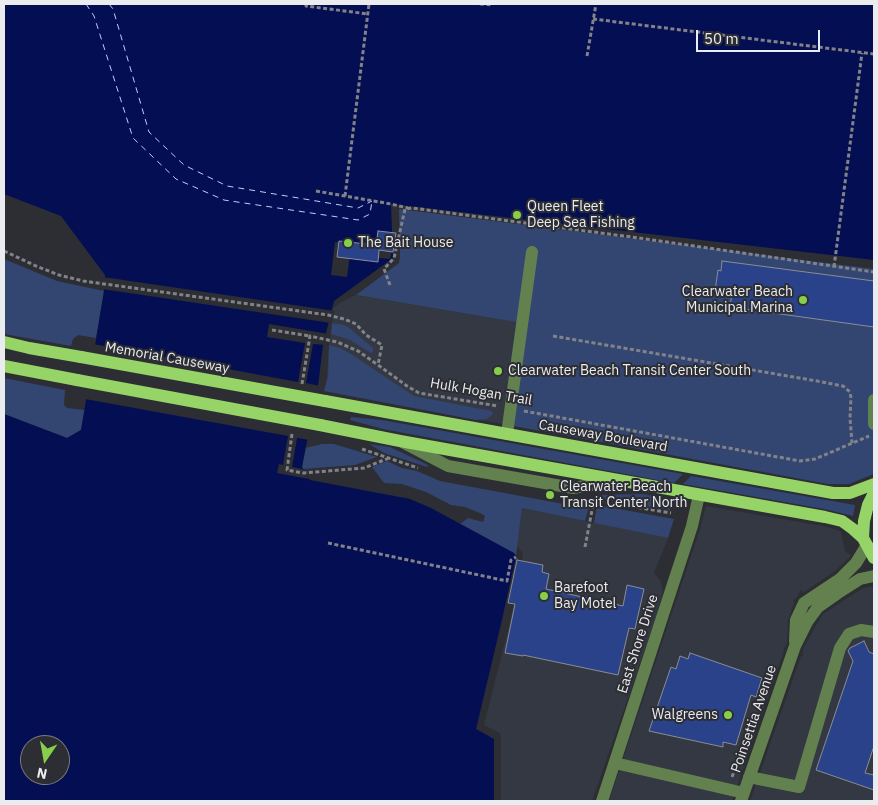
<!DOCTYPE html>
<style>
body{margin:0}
#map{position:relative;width:878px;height:805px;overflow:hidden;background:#2c2e33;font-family:"IBM Plex Sans",sans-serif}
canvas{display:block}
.frame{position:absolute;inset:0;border:5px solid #ebecef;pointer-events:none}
.north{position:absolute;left:20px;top:735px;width:50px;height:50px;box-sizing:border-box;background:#2c2e33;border:1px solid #787a7e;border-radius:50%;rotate:192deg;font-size:14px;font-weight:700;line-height:20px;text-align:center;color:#ebecef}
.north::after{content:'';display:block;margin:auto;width:18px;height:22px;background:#87cf4a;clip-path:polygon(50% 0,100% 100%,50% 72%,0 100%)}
.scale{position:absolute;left:696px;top:30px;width:124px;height:22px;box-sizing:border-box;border:2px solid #ebecef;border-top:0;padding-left:6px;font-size:15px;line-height:18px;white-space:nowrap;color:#ebecef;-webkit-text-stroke:4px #2c2e33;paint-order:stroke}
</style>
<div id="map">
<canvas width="878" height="805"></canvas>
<div class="frame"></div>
<div class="north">N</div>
<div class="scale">50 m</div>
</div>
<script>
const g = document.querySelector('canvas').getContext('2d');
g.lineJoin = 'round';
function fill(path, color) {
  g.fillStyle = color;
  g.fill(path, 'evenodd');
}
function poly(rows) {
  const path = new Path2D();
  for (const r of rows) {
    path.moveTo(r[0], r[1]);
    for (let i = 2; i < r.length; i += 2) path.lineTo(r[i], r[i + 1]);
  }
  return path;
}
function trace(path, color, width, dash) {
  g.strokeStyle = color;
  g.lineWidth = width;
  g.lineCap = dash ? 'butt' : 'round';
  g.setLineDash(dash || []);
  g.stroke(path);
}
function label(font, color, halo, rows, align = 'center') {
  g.font = font + ' "IBM Plex Sans",sans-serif';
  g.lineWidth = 4;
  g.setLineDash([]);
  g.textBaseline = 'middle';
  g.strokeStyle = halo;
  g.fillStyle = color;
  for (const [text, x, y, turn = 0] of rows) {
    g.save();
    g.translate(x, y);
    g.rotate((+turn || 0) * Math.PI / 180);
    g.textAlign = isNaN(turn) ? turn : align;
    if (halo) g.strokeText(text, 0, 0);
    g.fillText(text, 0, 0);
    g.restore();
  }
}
fill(poly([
 [355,295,523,323,508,425,473,419,324,391,327,376,329,345,331,334,333,308,340,303],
 [706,506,823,526,838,530,841,532,845,551,851,555,850,557,835,571,804,592,800,590,798,596,793,600,794,603,788,620,787,644,783,650,784,651,732,801,609,801,700,529],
 [522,508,668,538,654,573,660,580,663,590,656,618,592,801,501,801,501,738,500,733,484,725,509,626,523,562,523,555,521,550,517,546],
 [874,586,874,801,750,801,801,656,803,656,803,649,815,627,823,614,863,588]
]), '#333842');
fill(poly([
 [399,209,874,269,874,474,849,484,828,484,508,425,522,323,356,295,399,263,400,257],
 [4,259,57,281,104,291,96,338,78,335,73,339,71,346,4,334],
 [332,323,344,325,348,327,373,348,373,352,371,353,350,340,331,334],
 [329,345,340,348,351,354,414,396,492,411,493,414,487,419,476,420,324,391,328,377],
 [4,378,65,390,64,405,67,408,85,410,81,430,67,438,4,414],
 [351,417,382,420,683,474,674,483,383,429,350,420],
 [322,444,334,444,377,457,355,465,303,469,302,467,305,448],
 [369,444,390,447,428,465,427,467,384,453],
 [387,461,402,468,417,471,440,481,569,505,590,503,585,521,522,508,516,556,514,553,460,524,468,518,483,522,485,516,480,513,465,507,451,505,426,492,402,484,384,483,372,467],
 [691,476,855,505,853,516,824,509,683,484],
 [643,494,669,499,672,501,670,510,599,498,598,495],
 [597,505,674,519,668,538,594,523]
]), '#334571');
fill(poly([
 [4,4,874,4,874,260,391,204,393,258,334,301,323,345,318,386,302,467,309,479,310,480,410,499,431,508,514,553,516,556,515,561,501,624,476,729,494,739,494,801,4,801,4,414,67,438,81,430,104,291,105,275,61,216,4,194],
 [30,745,60,745,60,775,30,775]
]), '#040e53');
fill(poly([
 [335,242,393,247,390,259,350,255,347,277,331,275],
 [103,277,335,311,331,323,102,289],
 [269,324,329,334,326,345,313,344,306,383,320,386,310,440,297,438,292,467,303,469,309,479,277,473,279,464,283,465,288,436,85,399,93,344,298,382,305,343,267,337]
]), '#2c2e33');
trace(poly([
 [86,4,94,16,133,138,176,179,224,200,358,220,370,214,372,201],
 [109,4,113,9,149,132,184,165,227,186,358,208,372,201]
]), '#bdcff9', 1, [6, 5]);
const building = poly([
 [378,231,396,233,393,252,379,250,378,262,337,257,339,241,376,245,378,231],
 [722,261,874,281,874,327,730,307,732,293,715,291,718,270,721,271,722,261],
 [517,560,543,565,542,572,549,574,546,589,623,606,627,585,644,589,635,629,629,628,618,675,523,655,523,656,505,653,515,604,508,603,517,560],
 [864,641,869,652,874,654,874,746,865,773,874,775,874,790,816,770,853,661,848,651,850,648,864,641],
 [690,653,762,678,756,697,751,695,736,745,723,742,723,747,649,731,671,667,676,669,680,656,688,659,690,653]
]);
fill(building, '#294289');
trace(building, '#8b8d93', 1);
trace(poly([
 [307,4,306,6,368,14],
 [480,4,493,5],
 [593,19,874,54],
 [587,56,596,4],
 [316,191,391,204,408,208],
 [345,196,369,4],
 [4,251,36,266,59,275,83,281,328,315,344,319,356,324,366,335,382,345,378,365,407,386,419,393,498,406],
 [834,267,862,53],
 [390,285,384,269,394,258,405,209,412,208,639,238,874,272],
 [272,330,310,336],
 [553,336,817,381,843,386,850,392,851,398,850,418,852,443],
 [302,384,310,336,337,342,358,351,378,365],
 [524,411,800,461,815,459,869,436],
 [292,434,287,470,303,473,364,468,389,458],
 [362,449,418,468],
 [593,500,671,513],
 [328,543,507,581,511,560,516,557],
 [585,547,594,500],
 [732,777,737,763]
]), '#828388', 3, [4, 2.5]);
trace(poly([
 [874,400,874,424],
 [507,434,532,252],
 [404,443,448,466,573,488,616,481],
 [795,641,796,620,804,603,840,579,856,563,867,545],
 [615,763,744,793],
 [749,777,799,787,840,648,849,634,861,630,874,632],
 [602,801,692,526,699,495],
 [741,801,795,646,807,622,818,607,838,593,860,579,874,576]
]), '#63814e', 12);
trace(poly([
 [4,342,29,348,81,357],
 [4,366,77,380],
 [325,401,833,493,850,493,874,484],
 [320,425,400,441,825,517,842,521,853,529,863,538,874,558],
 [863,538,864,521,868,505,874,493]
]), '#96d467', 12);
trace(poly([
 [81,357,325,401],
 [77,380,320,425]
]), '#96d467', 12);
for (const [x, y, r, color] of [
 [517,215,5,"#87cf4a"],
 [348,243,5,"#87cf4a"],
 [803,300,5,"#87cf4a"],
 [498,371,5,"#87cf4a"],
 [550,495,5,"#87cf4a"],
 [544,596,5,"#87cf4a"],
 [728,715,5,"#87cf4a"]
]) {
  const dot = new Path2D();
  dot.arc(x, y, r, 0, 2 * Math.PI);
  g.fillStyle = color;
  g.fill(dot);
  trace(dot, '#2c2e33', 2);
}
label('14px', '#ebecef', '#2c2e33', [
 ["Queen Fleet",527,207],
 ["Deep Sea Fishing",527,223],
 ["The Bait House",358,243],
 ["Clearwater Beach",793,292,"right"],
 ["Municipal Marina",793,308,"right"],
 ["Clearwater Beach Transit Center South",508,371],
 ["Clearwater Beach",560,487],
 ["Transit Center North",560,503],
 ["Barefoot",554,588],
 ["Bay Motel",554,604],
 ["Walgreens",718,715,"right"]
], 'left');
label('14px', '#ebecef', '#2c2e33', [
 ["Memorial Causeway",167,358,10],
 ["Hulk Hogan Trail",481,392,10],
 ["Causeway Boulevard",603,436,10],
 ["East Shore Drive",638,644,-72],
 ["Poinsettia Avenue",754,719,-71]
]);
</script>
